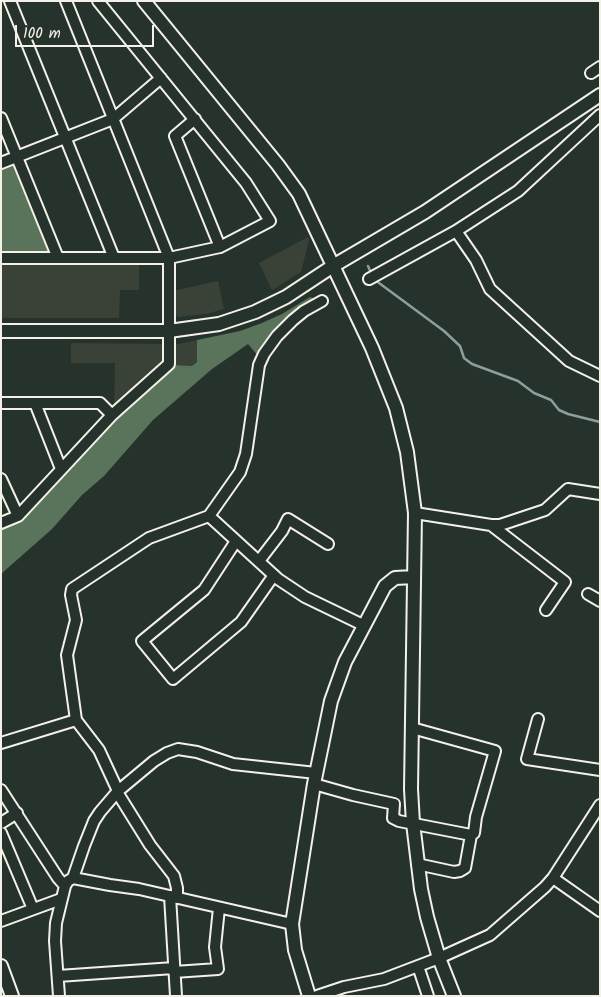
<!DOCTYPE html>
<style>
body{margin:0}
#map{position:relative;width:601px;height:997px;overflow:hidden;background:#26332d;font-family:Kalam,sans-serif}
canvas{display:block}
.frame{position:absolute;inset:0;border:2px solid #f4f1e8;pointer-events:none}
.scale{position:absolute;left:15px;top:25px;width:139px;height:22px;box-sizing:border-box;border:2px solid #f4f1e8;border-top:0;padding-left:6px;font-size:15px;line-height:18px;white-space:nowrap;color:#f4f1e8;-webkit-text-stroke:4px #26332d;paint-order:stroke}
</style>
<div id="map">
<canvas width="601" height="997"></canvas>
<div class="frame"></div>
<div class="scale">100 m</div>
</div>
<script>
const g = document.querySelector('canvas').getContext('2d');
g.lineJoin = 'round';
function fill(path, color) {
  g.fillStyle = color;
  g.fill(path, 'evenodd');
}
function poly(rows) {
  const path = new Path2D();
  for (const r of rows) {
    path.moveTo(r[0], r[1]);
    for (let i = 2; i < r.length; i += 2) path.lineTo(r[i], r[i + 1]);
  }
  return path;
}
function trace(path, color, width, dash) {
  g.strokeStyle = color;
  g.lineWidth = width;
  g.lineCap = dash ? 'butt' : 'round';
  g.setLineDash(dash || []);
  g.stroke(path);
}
fill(poly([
 [308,237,309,240,301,272,272,290,259,263],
 [1,262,139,263,139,290,120,290,119,318,1,318],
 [218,281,224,309,206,314,179,317,173,314,173,291],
 [197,340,197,361,192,366,174,365,174,345],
 [71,343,161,344,165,345,165,359,164,363,114,407,115,363,71,363]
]), '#3a4238');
fill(poly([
 [12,163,16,164,50,251,48,254,1,254,1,167],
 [310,297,318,300,258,356,248,344,212,369,153,420,104,476,82,495,52,529,1,574,1,528,144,391,174,365,192,366,197,362,197,340,240,331,262,323,282,314]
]), '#59745a');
trace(poly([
 [368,266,372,275],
 [375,280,444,331,460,346,464,358,472,364,518,381,534,393,551,400,559,410,568,414,600,422]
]), '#8c9e9e', 2.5);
const minor = poly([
 [10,1,114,258],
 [591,73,600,67],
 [1,118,58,258],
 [195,119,175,136,220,247],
 [1,163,113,119,161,78],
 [456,231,476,260,490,289,569,361,600,376],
 [1,258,169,258,220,247,270,221,246,183,98,1],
 [369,279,456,231,518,191,600,115],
 [1,403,100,403,112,415],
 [35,403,61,469],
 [1,479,18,516],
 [415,513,491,525,565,582,546,610],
 [209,516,278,579,305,597,363,625],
 [1,523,18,516,112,415,169,364,169,258,66,1],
 [491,525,500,525,545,510,568,489,600,494],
 [236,541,204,590,142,641,173,679,241,622,274,575],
 [259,561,282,531,288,519,328,544],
 [588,594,600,601],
 [538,719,527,759,600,770],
 [1,743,76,720],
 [314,784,353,795,394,804,393,818,399,821,471,835,474,833,476,817,495,751,412,728],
 [1,790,58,878,65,886],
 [118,791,99,750,76,720,67,655,76,620,71,595,72,589,149,538,209,516,240,472,246,454,259,365,264,354,277,336,293,320,304,311,322,301],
 [117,792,150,845,174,876,177,888,177,898],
 [1,823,17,813],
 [1,833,33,909],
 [417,864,454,872,460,871,465,868,471,835],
 [73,878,84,846,94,821,100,812,118,791,154,761,167,753,178,749,197,752,233,764,316,773],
 [553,878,600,911],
 [170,896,176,996],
 [1,921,61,899],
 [418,966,428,996],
 [174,972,218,969,215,947,219,908],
 [58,976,174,968],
 [59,996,55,941,56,923,65,886,68,881,73,878,110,885,139,889,292,924],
 [317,996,344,987,384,979,439,958,490,935,545,887,553,878,600,805]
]);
const tertiary = poly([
 [144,1,278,165,299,194,372,348,396,408,407,452,415,513,411,789,413,823,421,889,427,917,439,958,454,996],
 [1,331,169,331,219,324,255,312,286,297,333,266,425,212,600,95],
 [1,966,12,996],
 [309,996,295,950,292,924,314,784,331,701,345,662,385,586,395,578,414,577]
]);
trace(minor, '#f4f1e8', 14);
trace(tertiary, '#f4f1e8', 16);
trace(minor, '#26332d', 10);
trace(tertiary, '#26332d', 12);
</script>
